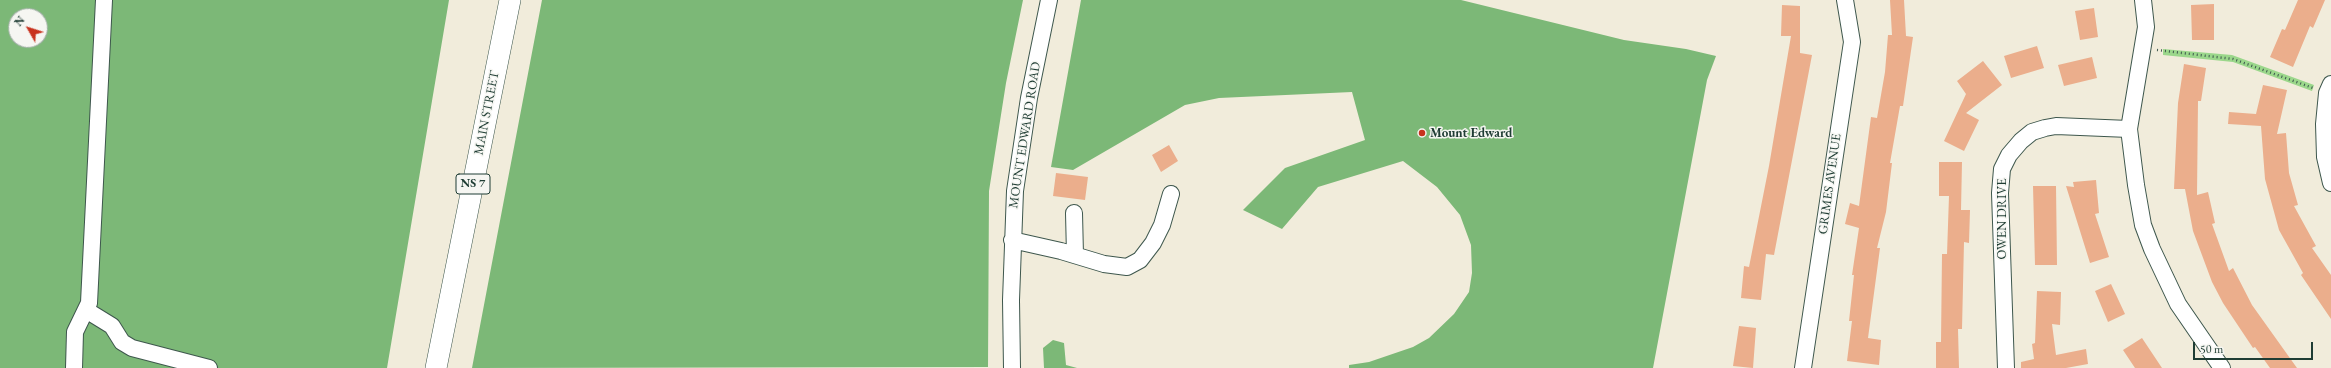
<!DOCTYPE html>
<style>
body{margin:0}
#map{position:relative;width:2331px;height:368px;overflow:hidden;background:#f1ecdb;font-family:"EB Garamond",serif}
canvas{display:block}
.north{position:absolute;left:8px;top:8px;width:40px;height:40px;box-sizing:border-box;background:#f6f6f2;border:1px solid #a0aca6;border-radius:50%;rotate:309deg;font-size:11px;font-weight:700;line-height:16px;text-align:center;color:#1f3d34}
.north::after{content:'';display:block;margin:auto;width:14px;height:18px;background:#c8321e;clip-path:polygon(50% 0,100% 100%,50% 72%,0 100%)}
.scale{position:absolute;left:2193px;top:342px;width:120px;height:18px;box-sizing:border-box;border:2px solid #1f3d34;border-top:0;padding-left:5px;font-size:12px;line-height:14px;white-space:nowrap;color:#1f3d34;-webkit-text-stroke:3px #f6f6f2;paint-order:stroke}
</style>
<div id="map">
<canvas width="2331" height="368"></canvas>
<div class="north">N</div>
<div class="scale">50 m</div>
</div>
<script>
const g = document.querySelector('canvas').getContext('2d');
g.lineJoin = 'round';
function fill(path, color) {
  g.fillStyle = color;
  g.fill(path, 'evenodd');
}
function poly(rows) {
  const path = new Path2D();
  for (const r of rows) {
    path.moveTo(r[0], r[1]);
    for (let i = 2; i < r.length; i += 2) path.lineTo(r[i], r[i + 1]);
  }
  return path;
}
function trace(path, color, width, dash) {
  g.strokeStyle = color;
  g.lineWidth = width;
  g.lineCap = dash ? 'butt' : 'round';
  g.setLineDash(dash || []);
  g.stroke(path);
}
function label(font, color, halo, rows, align = 'center') {
  g.font = font + ' "EB Garamond",serif';
  g.lineWidth = 3;
  g.setLineDash([]);
  g.textBaseline = 'middle';
  g.strokeStyle = halo;
  g.fillStyle = color;
  for (const [text, x, y, turn = 0] of rows) {
    g.save();
    g.translate(x, y);
    g.rotate((+turn || 0) * Math.PI / 180);
    g.textAlign = isNaN(turn) ? turn : align;
    if (halo) g.strokeText(text, 0, 0);
    g.fillText(text, 0, 0);
    g.restore();
  }
}
fill(poly([
 [2163,49,2232,55,2314,85,2312,91,2233,62,2163,55]
]), '#9bd78b');
fill(poly([
 [0,0,449,0,387,368,0,368],
 [16,16,40,16,40,40,16,40],
 [542,0,1023,0,1006,83,989,191,988,367,472,368],
 [1081,0,1461,0,1624,40,1686,49,1716,56,1707,80,1653,368,1349,368,1349,365,1369,362,1413,347,1429,338,1454,314,1469,292,1472,273,1471,245,1460,215,1437,187,1403,161,1318,187,1282,229,1243,210,1285,168,1365,140,1352,92,1219,98,1185,105,1073,170,1051,167],
 [1053,340,1064,343,1066,365,1077,368,1044,368,1043,348]
]), '#7cb877');
fill(poly([
 [1890,0,1904,0,1906,36,1913,37,1903,106,1900,106,1890,163,1892,163,1886,212,1877,248,1880,248,1868,338,1881,340,1879,365,1847,361,1852,321,1849,321,1854,275,1852,275,1859,228,1845,224,1850,203,1859,206,1871,117,1877,118,1885,72,1888,35,1892,35],
 [2298,0,2325,0,2313,28,2310,26,2293,67,2270,57,2282,29,2285,30],
 [2214,4,2214,40,2192,40,2191,5],
 [1782,5,1800,6,1800,53,1812,55,1774,255,1766,254,1761,300,1741,298,1744,266,1749,267,1769,166,1791,36,1781,36],
 [2094,8,2098,37,2080,40,2075,11],
 [2037,46,2044,68,2011,78,2004,56],
 [2092,57,2097,78,2064,86,2058,65],
 [1983,61,2002,85,1966,113,1979,120,1964,151,1944,141,1966,94,1957,81],
 [2184,64,2206,68,2201,101,2198,101,2197,195,2208,192,2215,223,2212,224,2229,271,2233,268,2252,305,2297,368,2270,368,2255,347,2253,348,2223,303,2212,282,2193,231,2185,189,2174,189,2178,103],
 [2263,85,2287,90,2277,134,2286,133,2289,173,2298,205,2294,206,2316,246,2312,248,2331,275,2331,319,2301,275,2303,273,2279,230,2265,179,2261,126,2228,124,2229,112,2256,114],
 [1169,145,1178,161,1161,172,1152,155],
 [1939,162,1962,162,1961,210,1970,210,1969,243,1964,242,1962,329,1958,329,1959,368,1936,368,1936,342,1941,342,1942,254,1947,254,1949,196,1939,196],
 [1056,173,1088,177,1085,200,1053,196],
 [2096,180,2099,213,2095,214,2109,257,2090,263,2066,186,2074,187,2073,182],
 [2033,186,2056,186,2057,265,2035,265],
 [2111,284,2125,314,2108,322,2095,291],
 [2037,291,2061,292,2060,325,2052,324,2056,355,2086,349,2088,364,2066,368,2021,368,2021,362,2034,359,2032,344,2035,343],
 [1739,326,1756,328,1753,368,1733,366],
 [2142,338,2162,368,2135,368,2123,350]
]), '#ebae8c');
const minor = poly([
 [2143,0,2146,27,2129,129,2136,185,2143,225,2152,249,2178,304,2222,368],
 [2331,84,2327,93,2324,124,2325,157,2331,183],
 [1074,213,1075,255],
 [1012,240,1061,251,1104,264,1127,267,1140,260,1153,243,1162,225,1171,194],
 [86,310,112,326,122,342,132,348,209,368],
 [74,368,75,332,89,303,104,0],
 [1012,368,1011,300,1015,191,1029,98,1049,0],
 [1803,368,1852,42,1845,0],
 [2006,368,2000,193,2002,169,2009,155,2021,141,2032,132,2045,128,2056,126,2129,129]
]);
const major = poly([
 [436,368,510,0]
]);
trace(minor, '#3e574d', 18);
trace(major, '#3e574d', 22);
trace(poly([
 [2157,50,2233,59,2313,88]
]), '#3e574d', 2.5, [1, 3]);
trace(minor, '#fff', 16);
trace(major, '#fff', 21);
for (const [x, y, r, color] of [
 [1422,133,4,"#c8321e"]
]) {
  const dot = new Path2D();
  dot.arc(x, y, r, 0, 2 * Math.PI);
  g.fillStyle = color;
  g.fill(dot);
  trace(dot, '#f6f6f2', 1.5);
}
for (const [x, y, w] of [
 [473,184,34]
]) {
  const box = new Path2D();
  box.roundRect(x - w / 2, y - 10, w, 20, 3);
  g.fillStyle = '#f6f6f2';
  g.fill(box);
  trace(box, '#1f3d34', 1);
}
label('bold 12px', '#1f3d34', null, [
 ["NS 7",473,184]
]);
label('13px', '#1f3d34', '#f6f6f2', [
 ["MAIN STREET",487,113,-79],
 ["MOUNT EDWARD ROAD",1025,135,-81],
 ["GRIMES AVENUE",1830,184,-82],
 ["OWEN DRIVE",2002,219,-90]
]);
label('bold 13px', '#1f3d34', '#f6f6f2', [
 ["Mount Edward",1430,133]
], 'left');
</script>
